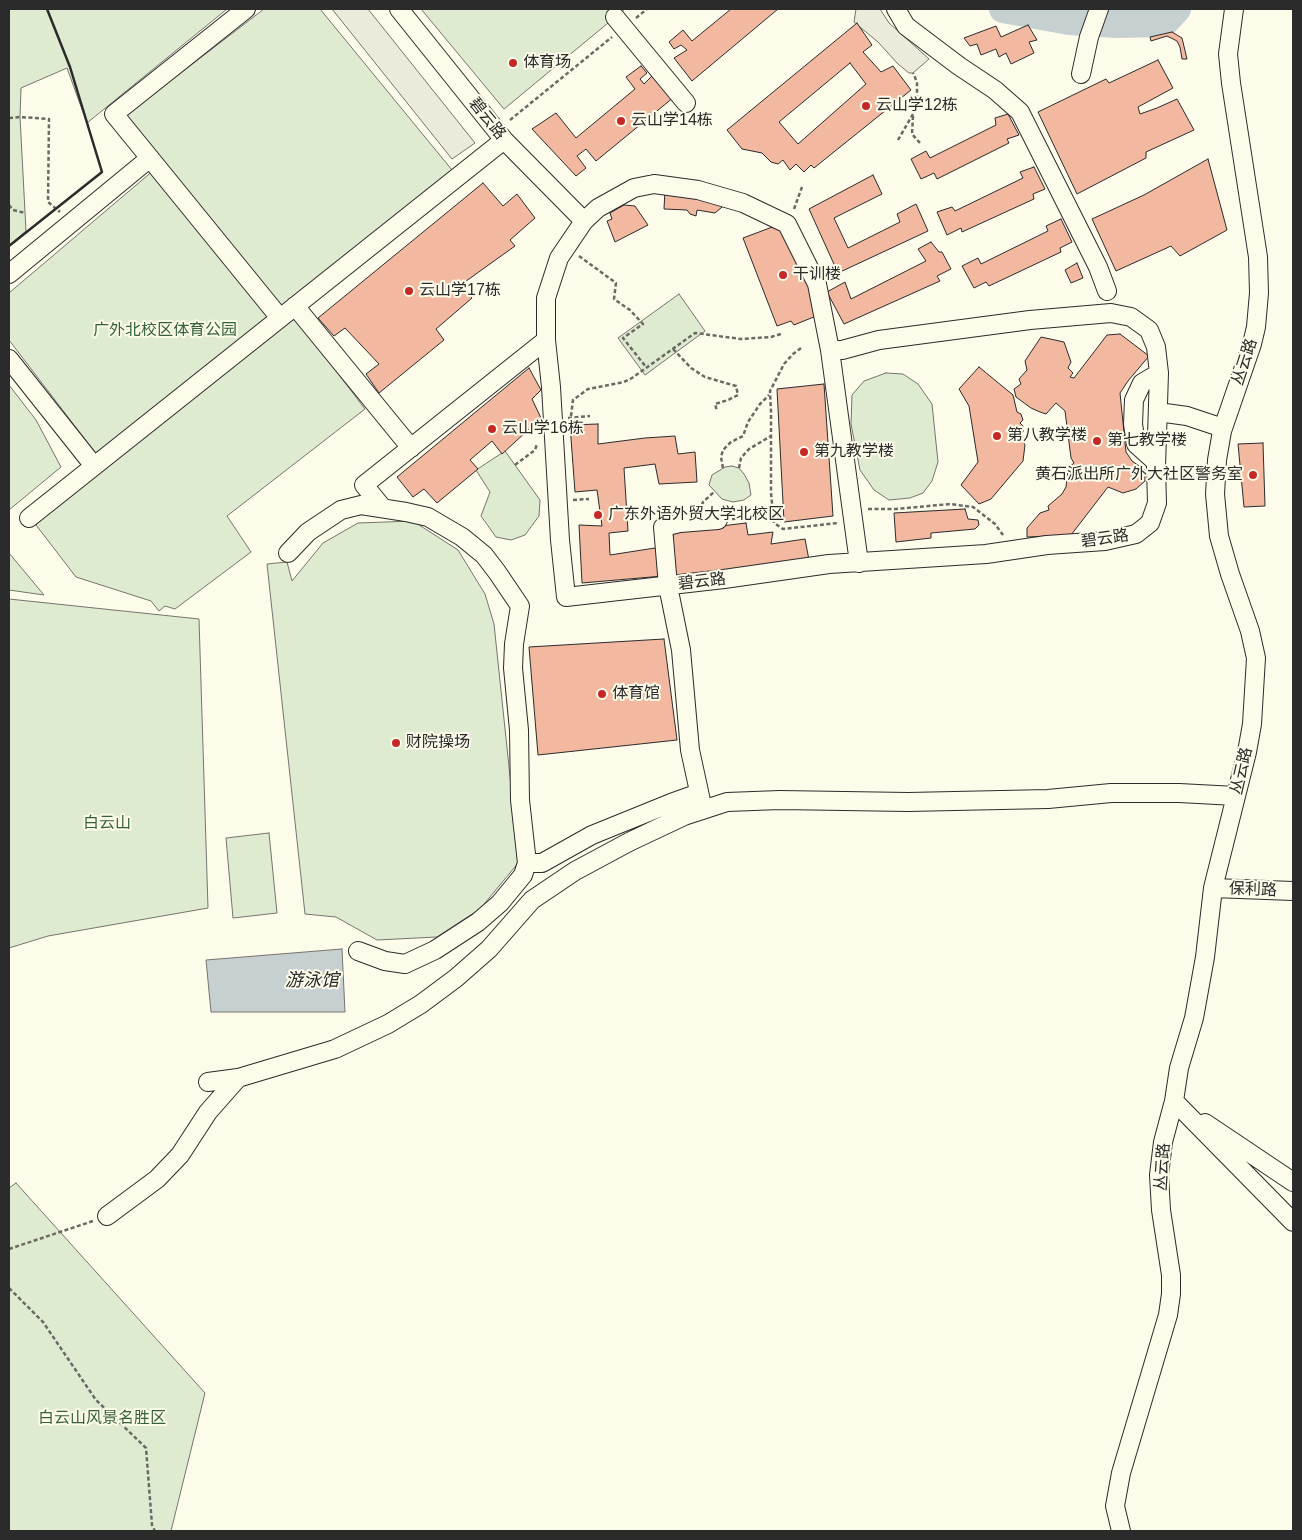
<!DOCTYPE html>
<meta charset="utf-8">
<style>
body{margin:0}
#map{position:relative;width:1302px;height:1540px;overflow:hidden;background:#fdfbea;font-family:Helvetica,sans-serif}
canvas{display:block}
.frame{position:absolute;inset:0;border:10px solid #2b2b2b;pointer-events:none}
</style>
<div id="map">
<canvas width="1302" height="1540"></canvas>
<div class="frame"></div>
</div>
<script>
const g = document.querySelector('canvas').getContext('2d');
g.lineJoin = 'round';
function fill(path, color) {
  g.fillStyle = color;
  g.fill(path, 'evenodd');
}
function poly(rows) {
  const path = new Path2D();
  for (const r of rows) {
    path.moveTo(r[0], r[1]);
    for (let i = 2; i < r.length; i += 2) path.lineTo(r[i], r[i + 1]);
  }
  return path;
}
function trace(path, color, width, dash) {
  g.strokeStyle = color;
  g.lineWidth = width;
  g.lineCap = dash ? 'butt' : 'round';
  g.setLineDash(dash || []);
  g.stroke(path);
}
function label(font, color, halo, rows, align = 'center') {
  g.font = font + ' Helvetica,"Noto Sans SC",sans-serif';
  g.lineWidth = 4;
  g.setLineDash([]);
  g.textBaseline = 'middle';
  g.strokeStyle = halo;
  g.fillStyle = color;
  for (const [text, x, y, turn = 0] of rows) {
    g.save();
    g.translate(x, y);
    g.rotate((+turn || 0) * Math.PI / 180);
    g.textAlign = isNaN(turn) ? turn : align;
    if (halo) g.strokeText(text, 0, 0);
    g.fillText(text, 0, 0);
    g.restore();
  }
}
const green = poly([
 [9,9,227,9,87,123,67,68,21,88,20,117,26,231,9,246,9,9],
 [264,9,320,9,452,170,295,317,365,409,227,516,251,552,175,609,165,606,159,611,151,601,76,577,36,525,97,455,9,340,9,293,161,164,126,115,264,9],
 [421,9,625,9,504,109,421,9],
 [679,294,705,331,645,375,618,338,679,294],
 [886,373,903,374,918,384,932,404,938,462,932,481,923,493,910,498,889,500,874,490,860,470,851,424,852,395,864,381,886,373],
 [9,385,36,420,61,467,9,510,9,385],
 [505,451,540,500,539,516,525,535,511,540,496,537,481,516,490,492,476,470,505,451],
 [732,466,739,468,744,474,749,483,751,495,744,500,733,502,722,499,709,485,712,475,725,467,732,466],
 [413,521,458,550,485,594,494,624,519,862,480,909,437,937,377,940,336,917,305,914,267,564,287,562,292,581,323,543,358,523,413,521],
 [9,553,44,595,9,590,9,553],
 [9,599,199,619,208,908,48,936,9,948,9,599],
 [269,833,277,913,233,918,226,838,269,833],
 [16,1183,205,1393,171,1531,9,1531,9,1188,16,1183]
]);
fill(green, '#deebd1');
trace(green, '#74746e', 1);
const parking = poly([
 [332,9,368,9,475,143,452,159,332,9],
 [856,9,880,9,889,23,929,59,913,73,909,73,898,64,878,42,854,22,856,9]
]);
fill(parking, '#eceadb');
trace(parking, '#74746e', 1);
const water = poly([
 [342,949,345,1012,211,1012,206,960,342,949]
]);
fill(water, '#c7d0d0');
trace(water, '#74746e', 1);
trace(poly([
 [1003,9,1069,21,1117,24,1164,23,1177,9]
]), '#c7d0d0', 28);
const building = poly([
 [731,9,778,9,692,81,674,58,687,50,681,45,674,49,669,42,683,30,692,41,731,9],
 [857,23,872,45,863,52,881,72,893,66,911,90,814,168,811,165,804,172,796,164,790,170,783,160,778,164,771,162,762,153,742,149,727,130,857,23],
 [850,63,866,84,798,144,779,122,850,63],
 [1028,25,1037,40,1029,42,1034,53,1011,64,1006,53,999,57,996,49,981,55,977,44,970,46,964,38,996,26,1001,37,1028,25],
 [1172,32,1182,38,1187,59,1182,59,1180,47,1177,41,1167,36,1151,41,1150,37,1172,32],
 [1158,60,1173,88,1138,107,1140,114,1157,108,1177,99,1194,130,1146,152,1146,158,1077,194,1038,112,1106,79,1109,83,1158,60],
 [641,66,647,73,640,79,644,84,655,73,674,97,596,161,586,149,577,156,586,168,576,176,532,129,556,113,576,138,635,89,626,77,641,66],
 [1008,114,1019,135,1007,139,1009,143,937,179,934,173,921,179,911,159,926,151,930,158,996,125,995,118,1008,114],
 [1208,159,1227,230,1180,256,1171,246,1116,271,1092,219,1144,195,1208,159],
 [1034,167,1045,189,1033,194,1034,199,962,232,961,228,947,235,937,212,952,207,955,211,1023,178,1020,172,1034,167],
 [873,175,882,194,834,218,848,248,900,222,897,214,916,204,928,231,838,273,809,209,873,175],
 [483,183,503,206,517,194,535,218,510,240,515,246,462,284,472,298,436,329,444,340,379,393,366,374,379,364,345,328,334,336,318,318,483,183],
 [665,190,728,202,715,213,697,210,696,216,690,214,687,210,664,209,665,190],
 [624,205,635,206,648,225,615,242,607,221,612,219,610,213,624,205],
 [1061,219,1072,242,1060,248,1061,252,989,286,986,282,974,288,962,266,978,258,981,264,1048,231,1046,226,1061,219],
 [783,223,826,312,794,325,791,321,777,326,743,238,783,223],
 [931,242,939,252,942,252,951,269,937,276,940,281,844,324,827,292,845,282,851,299,926,261,918,249,931,242],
 [1077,263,1083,278,1071,283,1065,270,1077,263],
 [1120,334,1149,356,1128,381,1120,393,1126,452,1132,461,1145,470,1145,481,1136,489,1123,493,1108,487,1071,535,1027,537,1027,528,1040,513,1049,510,1048,506,1062,494,1066,487,1068,468,1074,463,1071,458,1065,411,1056,403,1046,414,1040,412,1031,408,1016,397,1014,389,1021,384,1019,379,1027,370,1025,361,1041,337,1064,342,1071,362,1068,368,1073,373,1070,377,1074,378,1107,335,1120,334],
 [979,367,1013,395,1017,412,1021,414,1023,420,1020,423,1023,426,1023,432,1019,435,1022,437,1025,445,1023,461,991,499,979,504,961,485,978,462,969,406,959,389,979,367],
 [529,368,541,390,532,399,541,418,502,454,492,441,470,460,478,469,437,503,424,489,413,497,397,477,529,368],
 [824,384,833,516,784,522,777,389,824,384],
 [598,424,598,444,645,438,675,436,678,454,695,452,697,482,659,484,655,464,624,468,628,531,609,533,610,555,655,548,663,576,582,583,579,525,602,526,597,490,575,492,570,425,598,424],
 [1263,443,1265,506,1244,507,1238,444,1263,443],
 [965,509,968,519,978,520,979,525,975,529,931,533,931,538,896,542,894,513,965,509],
 [746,523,748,535,773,532,771,544,805,539,809,560,674,577,673,532,746,523],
 [664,639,677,740,538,755,529,647,664,639]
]);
fill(building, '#f2b8a0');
trace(building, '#2b2b2b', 1);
const minor = poly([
 [246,9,114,114,280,318],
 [399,9,504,140,584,221],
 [896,9,906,26,959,66,995,90,1020,112,1098,267,1107,291],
 [615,17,686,103],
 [1081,74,1089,37,1099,9],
 [654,184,698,190,743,203,787,224,817,284,830,350,842,350,879,340,1030,320,1111,313,1131,317,1149,330,1156,347,1159,373,1156,467,1157,503,1150,523,1136,534,1105,541,1047,545,986,554,829,564,724,579,566,597,560,540,551,387,546,340,546,298,559,258,584,221,598,208,634,188,654,184],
 [9,274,150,158],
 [295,306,411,448],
 [830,350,859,563],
 [9,359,94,466],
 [1158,412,1187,416,1223,428],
 [1156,462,1136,444,1133,424,1134,400,1142,383,1159,373],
 [382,507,364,485,546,340],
 [29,518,504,140],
 [288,553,308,532,341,510,361,505,406,512,428,517,462,537,484,555,497,572,520,606,514,644,513,668,519,730,520,800,527,863,523,875,500,903,478,922,435,950,405,964,385,961,358,951],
 [703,810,690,750,681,650,668,586,663,527,680,523,718,520],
 [527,863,542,863,592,835,671,803,699,793],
 [1213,888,1293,891],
 [208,1082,238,1078,335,1049,388,1024,421,1004,456,978,489,949,532,900,575,871,629,842,684,816,727,802,780,800,908,802,1048,799,1111,793,1179,793,1236,796],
 [1174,1101,1293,1222],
 [1205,1123,1293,1182],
 [107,1216,157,1179,180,1155,208,1112,238,1078],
 [1121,1531,1115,1506,1121,1473,1168,1315,1171,1294,1171,1275,1161,1210,1159,1175,1163,1142,1174,1101,1179,1068,1194,1018,1205,957,1213,888,1247,752,1252,724,1256,658,1250,631,1230,574,1219,536,1215,494,1217,460,1222,431,1252,344,1256,327,1259,293,1258,257,1231,83,1228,54,1234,9]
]);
trace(minor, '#2b2b2b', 20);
trace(poly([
 [636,18,647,9],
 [913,116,912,134,920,143],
 [9,118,20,117,49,119,48,202,60,212],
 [510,120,612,37],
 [898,140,913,114,917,104,917,82,913,73],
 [9,205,13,210,25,213],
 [794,209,802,187],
 [579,256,616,283,614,299,630,310,643,324,623,338,646,367],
 [801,348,793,354,784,364,770,391,771,412,771,493,774,523,783,529,838,523],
 [673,349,691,368,705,377,736,386,738,395,728,400,715,404,717,411],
 [571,416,573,400,588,389,624,382,632,378,695,333,741,339,771,337,781,334],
 [568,418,590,416],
 [515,465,535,450,537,444],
 [723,468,721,457,723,450,731,442,743,436,748,422,760,404,769,395],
 [739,468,741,458,749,449,771,436],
 [573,500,589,499],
 [702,505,703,502,714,492],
 [868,509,896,509,950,504,973,507,995,524,1003,535],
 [732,519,764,518,773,520],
 [9,1249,93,1221],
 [9,1288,43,1322,96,1400,146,1448,152,1525,155,1531]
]), '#6a6964', 2.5, [4, 2.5]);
trace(minor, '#fdfbea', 18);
trace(poly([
 [9,246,102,172,70,67,47,9]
]), '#2b2b2b', 2.5);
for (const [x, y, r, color] of [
 [513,63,5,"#c62828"],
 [866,106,5,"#c62828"],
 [621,121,5,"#c62828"],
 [783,275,5,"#c62828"],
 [409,291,5,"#c62828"],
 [492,429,5,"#c62828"],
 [997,436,5,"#c62828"],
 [1097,441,5,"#c62828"],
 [804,452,5,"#c62828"],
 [1253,475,5,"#c62828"],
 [598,515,5,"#c62828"],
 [602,694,5,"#c62828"],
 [396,743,5,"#c62828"]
]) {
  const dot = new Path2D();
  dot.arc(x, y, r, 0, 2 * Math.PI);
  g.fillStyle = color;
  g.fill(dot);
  trace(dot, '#fdfbea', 2);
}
label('16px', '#2b2b2b', '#fdfbea', [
 ["体育场",523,63],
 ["云山学12栋",876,106],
 ["云山学14栋",631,121],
 ["干训楼",793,275],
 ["云山学17栋",419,291],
 ["云山学16栋",502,429],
 ["第八教学楼",1007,436],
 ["第七教学楼",1107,441],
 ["第九教学楼",814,452],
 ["黄石派出所广外大社区警务室",1243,475,"right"],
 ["广东外语外贸大学北校区",608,515],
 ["体育馆",612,694],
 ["财院操场",406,743]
], 'left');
label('16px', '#2b2b2b', '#fdfbea', [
 ["碧云路",487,119,51],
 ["丛云路",1245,362,-72],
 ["碧云路",1105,539,-8],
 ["碧云路",702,582,-7],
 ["丛云路",1242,771,-77],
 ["保利路",1253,890,2],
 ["丛云路",1163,1167,-86]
]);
label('16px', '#34623c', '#fdfbea', [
 ["广外北校区体育公园",165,331],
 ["白云山",107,824],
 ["白云山风景名胜区",102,1419]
]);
label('italic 18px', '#2b2b2b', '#fdfbea', [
 ["游泳馆",312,981]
]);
</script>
